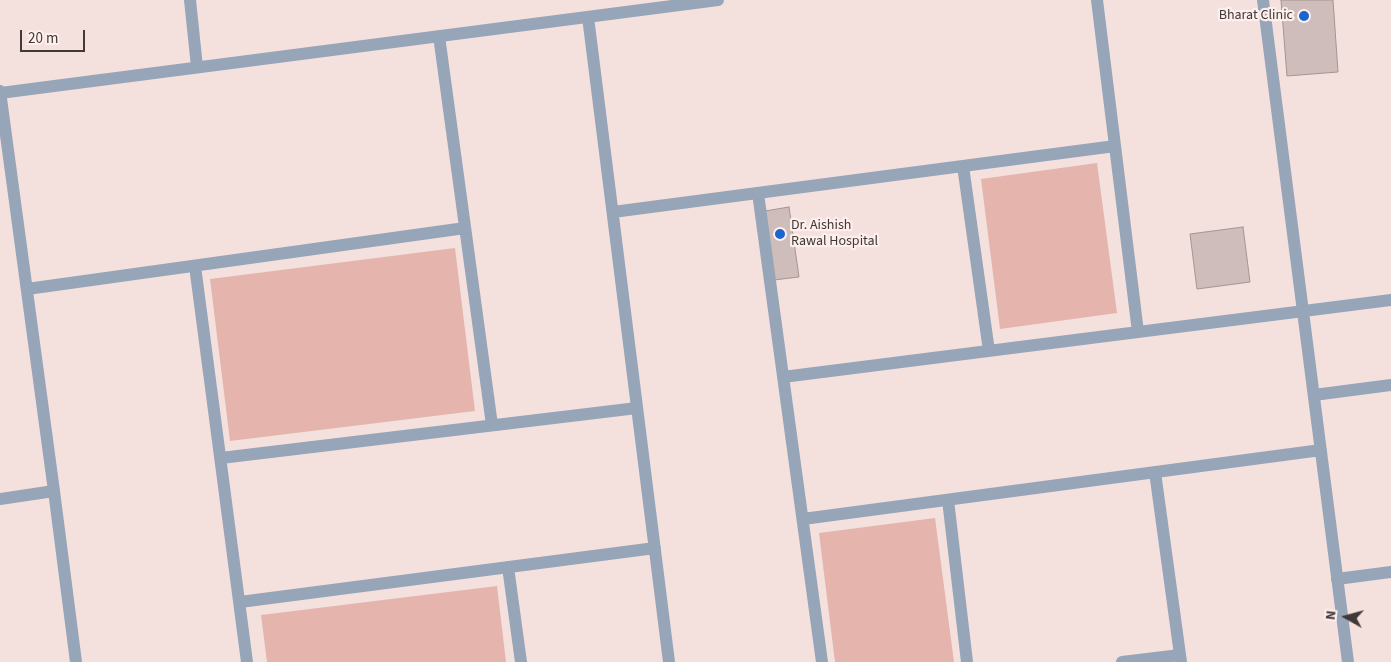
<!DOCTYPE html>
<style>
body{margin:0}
#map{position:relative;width:1391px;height:662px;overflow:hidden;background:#f4e1de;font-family:"Source Sans 3",sans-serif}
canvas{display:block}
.north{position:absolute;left:1321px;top:592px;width:50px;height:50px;-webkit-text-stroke:4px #feefed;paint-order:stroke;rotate:277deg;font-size:14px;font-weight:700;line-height:20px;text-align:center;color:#403938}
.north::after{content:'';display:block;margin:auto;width:18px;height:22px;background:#403938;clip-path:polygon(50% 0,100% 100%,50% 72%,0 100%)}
.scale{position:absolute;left:20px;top:30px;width:65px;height:22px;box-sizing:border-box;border:2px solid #403938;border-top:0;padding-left:6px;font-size:15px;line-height:18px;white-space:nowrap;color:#403938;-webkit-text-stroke:4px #feefed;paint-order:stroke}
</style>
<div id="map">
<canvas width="1391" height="662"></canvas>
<div class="north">N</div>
<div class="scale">20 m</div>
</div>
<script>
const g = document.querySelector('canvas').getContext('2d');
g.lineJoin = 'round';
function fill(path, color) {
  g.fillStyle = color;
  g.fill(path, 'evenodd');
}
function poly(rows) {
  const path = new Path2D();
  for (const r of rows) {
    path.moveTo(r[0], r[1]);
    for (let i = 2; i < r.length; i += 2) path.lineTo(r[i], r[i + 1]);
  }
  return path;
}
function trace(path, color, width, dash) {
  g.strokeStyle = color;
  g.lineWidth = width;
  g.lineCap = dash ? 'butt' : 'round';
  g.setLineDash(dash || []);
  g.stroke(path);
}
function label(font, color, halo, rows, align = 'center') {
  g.font = font + ' "Source Sans 3",sans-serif';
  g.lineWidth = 4.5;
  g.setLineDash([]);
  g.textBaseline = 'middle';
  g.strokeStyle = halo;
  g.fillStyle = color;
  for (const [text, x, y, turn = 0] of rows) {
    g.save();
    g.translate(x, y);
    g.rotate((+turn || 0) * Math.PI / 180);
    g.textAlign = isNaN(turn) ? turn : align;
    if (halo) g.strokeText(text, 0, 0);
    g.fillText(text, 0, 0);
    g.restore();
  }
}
fill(poly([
 [1097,163,1117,313,1000,329,981,179],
 [455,248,475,411,230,441,210,279],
 [935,518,954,662,835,662,819,533],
 [497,586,506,662,267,662,261,615]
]), '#e4b4ad');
const building = poly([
 [1281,0,1333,0,1338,72,1287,76,1281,0],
 [789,207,799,277,774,280,765,211,789,207],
 [1243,227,1250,282,1197,289,1190,234,1243,227]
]);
fill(building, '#cebdba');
trace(building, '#a59492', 1);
trace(poly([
 [1314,395,1391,385],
 [1337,579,1391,572]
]), '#97a5b9', 12);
trace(poly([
 [190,0,197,67],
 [1097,0,1138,332],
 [1263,0,1348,662],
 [588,17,669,662],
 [439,36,492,425],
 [0,91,54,491,76,662],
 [0,93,718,0],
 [963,166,989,351],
 [758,193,822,662],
 [613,212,1115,146],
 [195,266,247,662],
 [27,289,465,228],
 [783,377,1391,300],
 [221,458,637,408],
 [1155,472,1181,662],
 [0,499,54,491],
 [948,500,967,662],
 [803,519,1321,450],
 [508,567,521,662],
 [240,602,655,548],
 [1122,662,1180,655]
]), '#97a5b9', 12);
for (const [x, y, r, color] of [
 [1304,16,6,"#1a66d1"],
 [780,234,6,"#1a66d1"]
]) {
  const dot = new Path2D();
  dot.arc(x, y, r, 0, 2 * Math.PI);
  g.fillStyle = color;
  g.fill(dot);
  trace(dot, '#feefed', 2);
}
label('14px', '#403938', '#feefed', [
 ["Bharat Clinic",1293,16],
 ["Dr. Aishish",791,226,"left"],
 ["Rawal Hospital",791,242,"left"]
], 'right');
</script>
